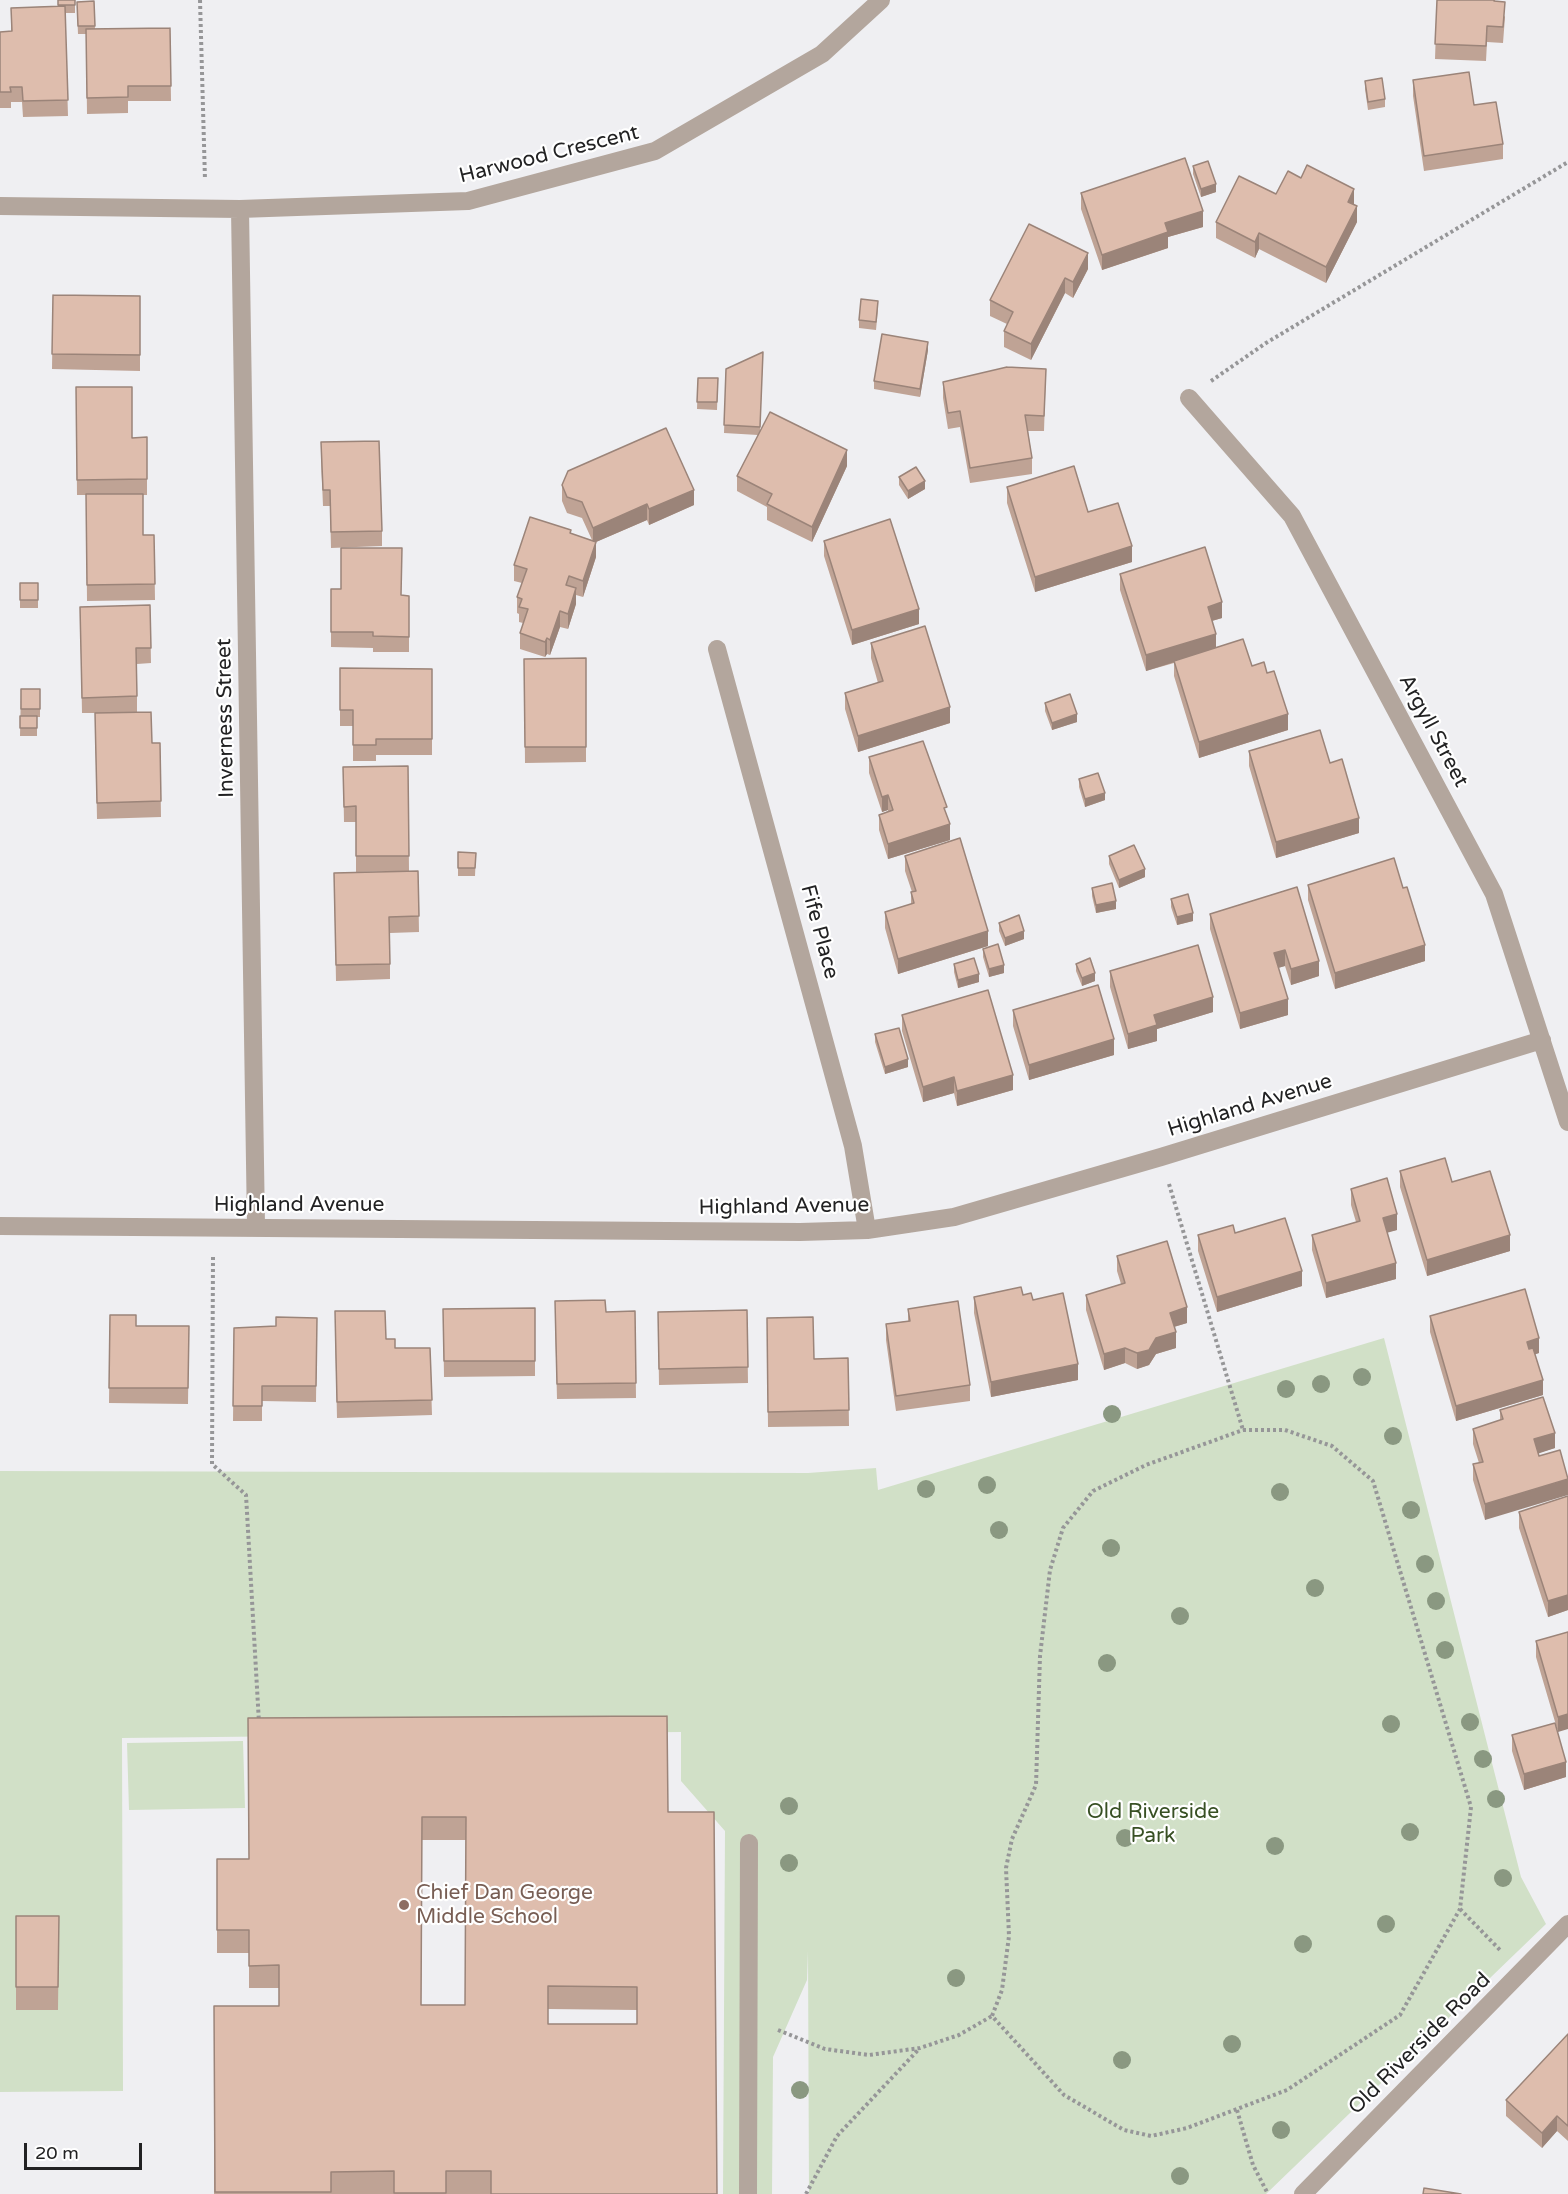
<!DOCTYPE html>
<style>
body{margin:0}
#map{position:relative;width:1568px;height:2194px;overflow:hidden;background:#efeff2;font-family:"Varela Round",sans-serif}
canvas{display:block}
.scale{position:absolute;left:24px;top:2143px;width:118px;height:27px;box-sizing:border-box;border:3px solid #222223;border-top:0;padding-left:8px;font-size:18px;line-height:21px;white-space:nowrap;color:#222223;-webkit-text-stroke:4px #fff;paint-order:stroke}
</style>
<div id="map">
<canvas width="1568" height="2194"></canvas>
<div class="scale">20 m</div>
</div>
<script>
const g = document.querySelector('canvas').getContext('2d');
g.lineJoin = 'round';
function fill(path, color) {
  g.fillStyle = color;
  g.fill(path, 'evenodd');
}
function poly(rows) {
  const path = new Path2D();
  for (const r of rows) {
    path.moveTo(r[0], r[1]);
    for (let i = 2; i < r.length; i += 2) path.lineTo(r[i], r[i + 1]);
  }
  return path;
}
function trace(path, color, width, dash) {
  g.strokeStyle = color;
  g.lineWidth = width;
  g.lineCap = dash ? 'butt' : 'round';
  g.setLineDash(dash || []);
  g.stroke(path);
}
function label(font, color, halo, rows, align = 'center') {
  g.font = font + ' "Varela Round",sans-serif';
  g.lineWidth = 4.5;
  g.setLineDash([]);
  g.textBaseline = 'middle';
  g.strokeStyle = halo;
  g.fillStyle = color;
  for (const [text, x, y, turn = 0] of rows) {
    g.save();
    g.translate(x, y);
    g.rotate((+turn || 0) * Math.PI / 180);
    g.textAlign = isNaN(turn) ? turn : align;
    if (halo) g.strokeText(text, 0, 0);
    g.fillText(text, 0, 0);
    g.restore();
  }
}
fill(poly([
 [1384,1338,1521,1877,1546,1924,1266,2194,809,2194,808,1951,807,1980,773,2057,772,2194,723,2194,725,1831,681,1781,681,1732,122,1738,123,2091,0,2092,0,1471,808,1473,876,1468,878,1490],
 [243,1741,245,1808,129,1810,127,1743]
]), '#d1e0c7');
trace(poly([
 [200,0,205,180],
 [1211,381,1266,343,1568,162],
 [1169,1184,1243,1430],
 [213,1257,212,1464,246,1495,259,1723],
 [1243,1430,1285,1430,1332,1446,1373,1481,1471,1807,1460,1909,1400,2015,1287,2090,1187,2128,1151,2136,1124,2130,1064,2095,992,2016,1002,1990,1009,1936,1006,1868,1012,1839,1036,1785,1040,1656,1050,1570,1063,1528,1093,1491,1146,1465,1243,1430],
 [1460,1909,1501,1951],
 [778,2030,825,2049,869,2055,920,2048,959,2035,992,2016],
 [1237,2110,1253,2165,1268,2194],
 [806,2194,837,2136,919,2049]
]), '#969698', 4, [3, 3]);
trace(poly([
 [0,206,240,209,468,201,655,151,822,54,881,0],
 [240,209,256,1226],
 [1189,398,1292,516,1494,894,1568,1122],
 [717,649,853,1146,867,1230],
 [0,1226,800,1232,867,1230,954,1217,1161,1157,1542,1040],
 [748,2194,749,1843],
 [1303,2194,1568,1924]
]), '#b3a69d', 18);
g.fillStyle = '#8a9881';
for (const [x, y] of [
 [1362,1377],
 [1321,1384],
 [1286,1389],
 [1112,1414],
 [1393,1436],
 [987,1485],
 [926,1489],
 [1280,1492],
 [1411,1510],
 [999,1530],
 [1111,1548],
 [1425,1564],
 [1315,1588],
 [1436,1601],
 [1180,1616],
 [1445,1650],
 [1107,1663],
 [1470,1722],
 [1391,1724],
 [1483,1759],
 [1496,1799],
 [789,1806],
 [1410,1832],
 [1125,1838],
 [1275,1846],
 [789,1863],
 [1503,1878],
 [1386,1924],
 [1303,1944],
 [956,1978],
 [1232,2044],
 [1122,2060],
 [800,2090],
 [1281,2130],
 [1180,2176]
]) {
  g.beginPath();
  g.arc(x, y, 9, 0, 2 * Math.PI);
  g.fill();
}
fill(poly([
 [58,0,75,0,75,13,65,13,68,116,23,117,22,102,11,102,11,108,0,108,0,32,11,31,11,8,58,6],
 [1437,0,1495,0,1505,17,1503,43,1487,42,1486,61,1435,59],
 [94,1,95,29,170,28,171,101,128,101,128,113,87,114,86,34,78,34,77,10],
 [1413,80,1474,105,1503,144,1503,159,1424,171,1413,96],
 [1365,81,1385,99,1385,107,1368,110,1365,89],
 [1193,166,1216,192,1201,197,1193,174],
 [1081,193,1203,227,1168,237,1168,248,1102,270,1081,209],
 [1354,205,1357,222,1326,283,1259,249,1255,258,1216,238,1216,222],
 [1088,269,1073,298,1065,293,1031,360,1004,347,1004,331,1007,324,990,316,990,300],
 [53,295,140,296,140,371,52,369],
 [878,309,876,330,859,328,859,320],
 [928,350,920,397,874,389,874,381],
 [763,352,760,431,847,466,812,542,767,520,767,507,737,491,737,476,758,435,724,433,726,369],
 [1046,369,1044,431,1028,431,1032,458,1032,474,970,483,960,427,948,429,943,398,943,382],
 [698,378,718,378,717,410,697,409],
 [76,387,132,438,147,437,147,495,143,495,143,535,154,535,155,600,87,601,86,495,77,495],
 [321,458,382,531,382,546,331,548,330,506,323,506],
 [899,477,925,489,908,499,899,485],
 [562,485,694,505,649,525,647,520,596,542,596,557,583,597,576,595,576,604,568,629,560,627,550,655,547,654,545,657,520,649,520,633,523,623,519,622,519,614,517,613,517,597,522,583,514,581,514,565,571,534,592,540,582,518,567,513,562,501],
 [1007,487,1088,512,1132,562,1035,592,1007,503],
 [824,541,919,624,852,645,824,556],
 [1120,574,1222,618,1212,621,1216,647,1252,666,1267,673,1288,730,1199,758,1174,676,1174,663,1146,671,1120,590],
 [20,583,38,583,38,608,20,608],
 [331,589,409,596,409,652,373,652,373,648,331,647],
 [150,605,151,663,137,664,137,712,152,743,160,743,161,817,97,819,95,713,82,713,80,607],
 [871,643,950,723,858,752,845,709,845,693,878,683,871,658],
 [586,658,586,762,525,763,524,659],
 [340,668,432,669,432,755,376,755,376,761,353,761,353,726,340,726],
 [21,689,40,689,40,717,37,717,37,736,20,736],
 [1045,703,1077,722,1052,730,1045,711],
 [1249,751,1330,763,1359,833,1276,858,1249,766],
 [869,757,947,816,950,840,888,859,879,830,879,815,888,811,888,810,882,812,869,773],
 [408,766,409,871,356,872,356,822,344,822,343,767],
 [1079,779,1105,800,1085,807,1079,787],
 [458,852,476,853,475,876,458,876],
 [905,856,988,946,898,974,885,928,885,912,911,904,911,892,912,892,905,871],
 [1109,856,1145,877,1119,888,1109,864],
 [418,871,419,932,390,933,390,979,336,981,334,873],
 [1308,885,1425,961,1335,989,1308,900],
 [1297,887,1319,976,1291,985,1285,966,1278,968,1288,1015,1240,1029,1210,929,1210,914],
 [1092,888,1116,909,1096,913,1092,896],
 [1171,899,1193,921,1177,925,1171,907],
 [999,923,1024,939,1005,946,999,931],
 [983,949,1004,973,989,977,983,957],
 [954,964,979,982,958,988,954,972],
 [1076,964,1095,981,1082,986,1076,971],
 [1110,971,1213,1012,1157,1029,1157,1041,1128,1049,1110,987],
 [1013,1010,1114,1055,1029,1080,1013,1026],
 [902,1015,1013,1090,957,1106,954,1093,923,1102,902,1031],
 [875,1034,908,1067,885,1074,875,1042],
 [1400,1171,1452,1182,1510,1251,1427,1276,1400,1187],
 [1351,1189,1397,1230,1387,1232,1396,1279,1326,1298,1312,1250,1312,1235,1356,1222,1351,1205],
 [1235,1233,1302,1286,1217,1312,1198,1251,1198,1235],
 [1117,1256,1187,1323,1174,1327,1176,1348,1156,1354,1149,1365,1137,1369,1125,1363,1104,1370,1086,1310,1086,1295,1121,1284,1117,1271],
 [1023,1295,1033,1300,1078,1380,991,1397,974,1313,974,1297],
 [535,1308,535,1376,444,1377,443,1309],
 [908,1309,970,1385,970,1401,896,1411,886,1340,886,1324,908,1321],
 [747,1310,748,1383,659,1385,658,1312],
 [635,1311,636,1398,557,1399,555,1317,606,1312],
 [110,1315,136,1326,189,1326,188,1404,109,1403],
 [1430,1316,1539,1353,1535,1354,1543,1395,1456,1421,1430,1332],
 [317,1318,316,1402,262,1401,262,1421,233,1421,234,1328,276,1326],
 [767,1318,814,1359,848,1358,849,1426,768,1427],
 [335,1327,386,1339,395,1348,430,1348,432,1415,337,1418],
 [1500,1410,1555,1448,1538,1453,1485,1520,1473,1480,1473,1464,1479,1463,1473,1444,1473,1429,1500,1420],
 [1568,1496,1568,1610,1548,1617,1519,1528,1519,1512],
 [1568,1632,1558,1732,1536,1657,1536,1641],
 [248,1718,668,1812,717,2194,214,2194,214,2006,279,2006,279,1988,249,1988,249,1953,217,1953,217,1859,249,1859],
 [422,1840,466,1840,465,2005,421,2005],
 [548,2009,637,2010,637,2024,548,2024],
 [1512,1735,1566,1777,1524,1790,1512,1751],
 [16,1916,59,1916,58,2010,16,2010],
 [1568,2034,1568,2141,1557,2131,1542,2148,1506,2116,1506,2100]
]), '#bfa395');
fill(poly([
 [1216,184,1216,192,1201,197,1201,189],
 [1354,189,1354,205,1348,202],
 [1357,206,1357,222,1326,283,1326,267],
 [1203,211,1203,227,1168,237,1168,248,1102,270,1102,255,1165,223],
 [1259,233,1259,249,1255,258,1255,242],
 [1088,253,1088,269,1073,298,1073,282],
 [1065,278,1065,293,1031,360,1031,344],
 [928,342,928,350,920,397,920,389],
 [847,450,847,466,812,542,812,527],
 [925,481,925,489,908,499,908,491],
 [694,490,694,505,649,525,649,509],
 [647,504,647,520,596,542,596,557,583,597,583,581,593,544,593,528],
 [1132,546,1132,562,1035,592,1035,577],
 [576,588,576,604,568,629,568,614],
 [1222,602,1222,618,1208,622,1208,607],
 [919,609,919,624,852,645,852,630],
 [560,611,560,627,550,655,550,640],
 [1216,634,1216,649,1146,671,1146,655],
 [547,638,547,654,545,657,545,642],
 [950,707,950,723,858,752,858,736],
 [1077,714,1077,722,1052,730,1052,723],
 [1288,714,1288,730,1199,758,1199,742],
 [1105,793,1105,800,1085,807,1085,799],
 [888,795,888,810,882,812,882,797],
 [1359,818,1359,833,1276,858,1276,842],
 [950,824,950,840,888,859,888,844],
 [1145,869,1145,877,1119,888,1119,880],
 [1116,901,1116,909,1096,913,1096,905],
 [1193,913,1193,921,1177,925,1177,917],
 [988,931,988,946,898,974,898,959],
 [1024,931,1024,939,1005,946,1005,938],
 [1425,945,1425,961,1335,989,1335,973],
 [1285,950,1285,966,1274,969,1274,953],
 [1319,961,1319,976,1291,985,1291,969],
 [1004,965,1004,973,989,977,989,969],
 [1095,973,1095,981,1082,986,1082,978],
 [979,974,979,982,958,988,958,980],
 [1213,997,1213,1012,1157,1029,1157,1041,1128,1049,1128,1034,1154,1015],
 [1288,999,1288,1015,1240,1029,1240,1013],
 [1114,1039,1114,1055,1029,1080,1029,1065],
 [908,1059,908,1067,885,1074,885,1067],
 [1013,1075,1013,1090,957,1106,957,1091],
 [954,1077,954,1093,923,1102,923,1087],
 [1397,1214,1397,1230,1383,1234,1383,1218],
 [1510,1235,1510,1251,1427,1276,1427,1260],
 [1396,1263,1396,1279,1326,1298,1326,1283],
 [1302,1271,1302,1286,1217,1312,1217,1297],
 [1187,1307,1187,1323,1170,1328,1170,1313],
 [1176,1332,1176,1348,1156,1354,1149,1365,1137,1369,1137,1353,1156,1338],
 [1539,1338,1539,1353,1527,1357,1527,1342],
 [1125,1348,1125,1363,1104,1370,1104,1354],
 [1078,1364,1078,1380,991,1397,991,1382],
 [1543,1380,1543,1395,1456,1421,1456,1406],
 [1555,1433,1555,1448,1534,1455,1534,1439],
 [1568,1479,1568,1495,1485,1520,1485,1504],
 [1568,1595,1568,1610,1548,1617,1548,1601],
 [1568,1714,1568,1729,1558,1732,1558,1717],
 [1566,1762,1566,1777,1524,1790,1524,1774],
 [1557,2116,1557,2131,1542,2148,1542,2133]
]), '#9b8479');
const building = poly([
 [58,0,75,0,75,5,58,5,58,0],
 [1437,0,1494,0,1494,1,1505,2,1503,27,1487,26,1486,46,1435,44,1437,0],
 [94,1,95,26,78,26,77,2,94,1],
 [65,6,68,100,23,101,22,87,10,87,11,92,0,92,0,32,12,31,11,8,65,6],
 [170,28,171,86,128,86,128,97,87,98,86,29,170,28],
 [1469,72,1474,105,1496,102,1503,144,1424,156,1413,80,1469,72],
 [1382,78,1385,99,1368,102,1365,81,1382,78],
 [1185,158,1203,211,1165,223,1168,232,1102,255,1081,193,1185,158],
 [1208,161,1216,184,1201,189,1193,166,1208,161],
 [1307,165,1354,189,1348,202,1357,206,1326,267,1259,233,1255,242,1216,222,1239,176,1276,194,1288,171,1301,178,1307,165],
 [1029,224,1088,253,1073,282,1065,278,1031,344,1004,331,1013,312,990,300,1029,224],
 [53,295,140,296,140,355,52,354,53,295],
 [861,299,878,301,876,322,859,320,861,299],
 [882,334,928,342,920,389,874,381,882,334],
 [763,352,760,427,724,425,726,369,763,352],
 [1007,367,1046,369,1044,416,1025,415,1032,458,970,468,960,411,948,413,943,382,1007,367],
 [698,378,718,378,717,402,697,402,698,378],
 [76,387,132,387,132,438,147,437,147,479,77,480,76,387],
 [770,412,847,450,812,527,767,504,772,494,737,476,770,412],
 [666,428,694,490,649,509,647,504,593,528,582,502,567,497,562,485,568,471,666,428],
 [379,441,382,531,331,532,330,490,323,490,321,442,379,441],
 [1074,466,1088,512,1118,503,1132,546,1035,577,1007,487,1074,466],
 [916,467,925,481,908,491,899,477,916,467],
 [86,494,143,494,143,535,154,535,155,584,87,585,86,494],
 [530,517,571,530,570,533,596,542,583,581,569,576,566,585,576,588,568,614,560,611,550,640,547,638,545,642,520,633,528,609,519,607,522,599,517,597,527,569,514,565,530,517],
 [890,519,919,609,852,630,824,541,890,519],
 [1205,547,1222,602,1208,607,1216,634,1146,655,1120,574,1205,547],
 [341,548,402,548,401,595,409,596,409,637,373,636,373,632,331,632,331,589,341,589,341,548],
 [20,583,38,583,38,600,20,600,20,583],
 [150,605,151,648,136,648,137,696,82,698,80,607,150,605],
 [925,626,950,707,858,736,845,693,883,681,871,643,925,626],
 [1243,639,1252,666,1264,662,1267,673,1274,671,1288,714,1199,742,1174,661,1243,639],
 [586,658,586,747,525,747,524,659,586,658],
 [340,668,432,669,432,739,376,739,376,745,353,745,353,710,340,710,340,668],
 [21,689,40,689,40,709,21,709,21,689],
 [1070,694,1077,714,1052,723,1045,703,1070,694],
 [151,712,152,743,160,743,161,801,97,803,95,713,151,712],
 [20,716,37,716,37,728,20,728,20,716],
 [1320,730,1330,763,1342,759,1359,818,1276,842,1249,751,1320,730],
 [923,741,947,807,944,808,950,824,888,844,879,815,893,810,888,795,882,797,869,757,923,741],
 [408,766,409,856,356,856,356,806,344,807,343,767,408,766],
 [1098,773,1105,793,1085,799,1079,779,1098,773],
 [960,838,988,931,898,959,885,912,914,903,911,892,916,891,905,856,960,838],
 [1134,845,1145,869,1119,880,1109,856,1134,845],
 [458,852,476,853,475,868,458,868,458,852],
 [1394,858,1403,888,1407,887,1425,945,1335,973,1308,885,1394,858],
 [418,871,419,916,389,917,390,964,336,965,334,873,418,871],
 [1112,883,1116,901,1096,905,1092,888,1112,883],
 [1297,887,1319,961,1291,969,1285,950,1274,953,1288,999,1240,1013,1210,914,1297,887],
 [1188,894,1193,913,1177,917,1171,899,1188,894],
 [1019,915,1024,931,1005,938,999,923,1019,915],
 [998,944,1004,965,989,969,983,949,998,944],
 [1198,945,1213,997,1154,1015,1157,1025,1128,1034,1110,971,1198,945],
 [974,958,979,974,958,980,954,964,974,958],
 [1090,958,1095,973,1082,978,1076,964,1090,958],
 [1098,985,1114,1039,1029,1065,1013,1010,1098,985],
 [988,990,1013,1075,957,1091,954,1077,923,1087,902,1015,988,990],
 [899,1028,908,1059,885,1067,875,1034,899,1028],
 [1445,1158,1452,1182,1490,1171,1510,1235,1427,1260,1400,1171,1445,1158],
 [1387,1178,1397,1214,1383,1218,1396,1263,1326,1283,1312,1235,1360,1221,1351,1189,1387,1178],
 [1285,1218,1302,1271,1217,1297,1198,1235,1233,1225,1235,1233,1285,1218],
 [1167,1241,1187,1307,1170,1313,1176,1332,1156,1338,1149,1350,1137,1353,1125,1348,1104,1354,1086,1295,1125,1283,1117,1256,1167,1241],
 [1021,1287,1023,1295,1031,1293,1033,1300,1063,1293,1078,1364,991,1382,974,1297,1021,1287],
 [1525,1289,1539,1338,1527,1342,1529,1349,1533,1348,1543,1380,1456,1406,1430,1316,1525,1289],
 [605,1300,606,1312,635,1311,636,1383,557,1384,555,1301,605,1300],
 [958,1301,970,1385,896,1396,886,1324,910,1321,908,1309,958,1301],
 [535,1308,535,1361,444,1361,443,1309,535,1308],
 [747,1310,748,1367,659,1369,658,1312,747,1310],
 [335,1311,385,1311,386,1339,395,1339,395,1348,430,1348,432,1400,337,1402,335,1311],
 [110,1315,136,1315,136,1326,189,1326,188,1388,109,1388,110,1315],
 [276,1317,317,1318,316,1386,262,1386,262,1406,233,1406,234,1328,276,1326,276,1317],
 [813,1317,814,1359,848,1358,849,1410,768,1412,767,1318,813,1317],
 [1543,1397,1555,1433,1534,1439,1539,1456,1560,1450,1568,1479,1485,1504,1473,1464,1483,1462,1473,1429,1503,1419,1500,1410,1543,1397],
 [1568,1496,1568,1595,1548,1601,1519,1512,1568,1496],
 [1568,1632,1568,1714,1558,1717,1536,1641,1568,1632],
 [667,1716,668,1812,714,1812,717,2194,491,2194,491,2171,446,2171,446,2193,394,2193,394,2171,331,2172,331,2192,215,2192,214,2006,279,2006,279,1965,249,1966,249,1930,217,1930,217,1859,249,1859,248,1718,667,1716],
 [422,1817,466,1817,465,2005,421,2005,422,1817],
 [548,1986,637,1987,637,2024,548,2024,548,1986],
 [1555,1723,1566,1762,1524,1774,1512,1735,1555,1723],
 [16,1916,59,1916,58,1987,16,1987,16,1916],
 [1568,2034,1568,2126,1557,2116,1542,2133,1506,2100,1568,2034],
 [1424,2188,1461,2194,1423,2194,1424,2188]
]);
fill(building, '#debdad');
trace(building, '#9b8479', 1.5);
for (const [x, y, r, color] of [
 [404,1905,6,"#8d6e63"]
]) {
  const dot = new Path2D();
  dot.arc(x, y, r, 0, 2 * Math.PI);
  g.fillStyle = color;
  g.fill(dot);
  trace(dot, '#fff', 2);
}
label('21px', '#222223', '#fff', [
 ["Harwood Crescent",549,155,-14],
 ["Inverness Street",226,718,-91],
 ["Argyll Street",1433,731,62],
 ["Fife Place",819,932,75],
 ["Highland Avenue",1250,1106,-17],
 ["Highland Avenue",299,1205],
 ["Highland Avenue",784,1207,-1],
 ["Old Riverside Road",1420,2044,-45]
]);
label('21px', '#385024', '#fff', [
 ["Old Riverside",1153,1812],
 ["Park",1153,1836]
]);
label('21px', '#785e54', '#fff', [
 ["Chief Dan George",416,1893],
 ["Middle School",416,1917]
], 'left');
</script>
